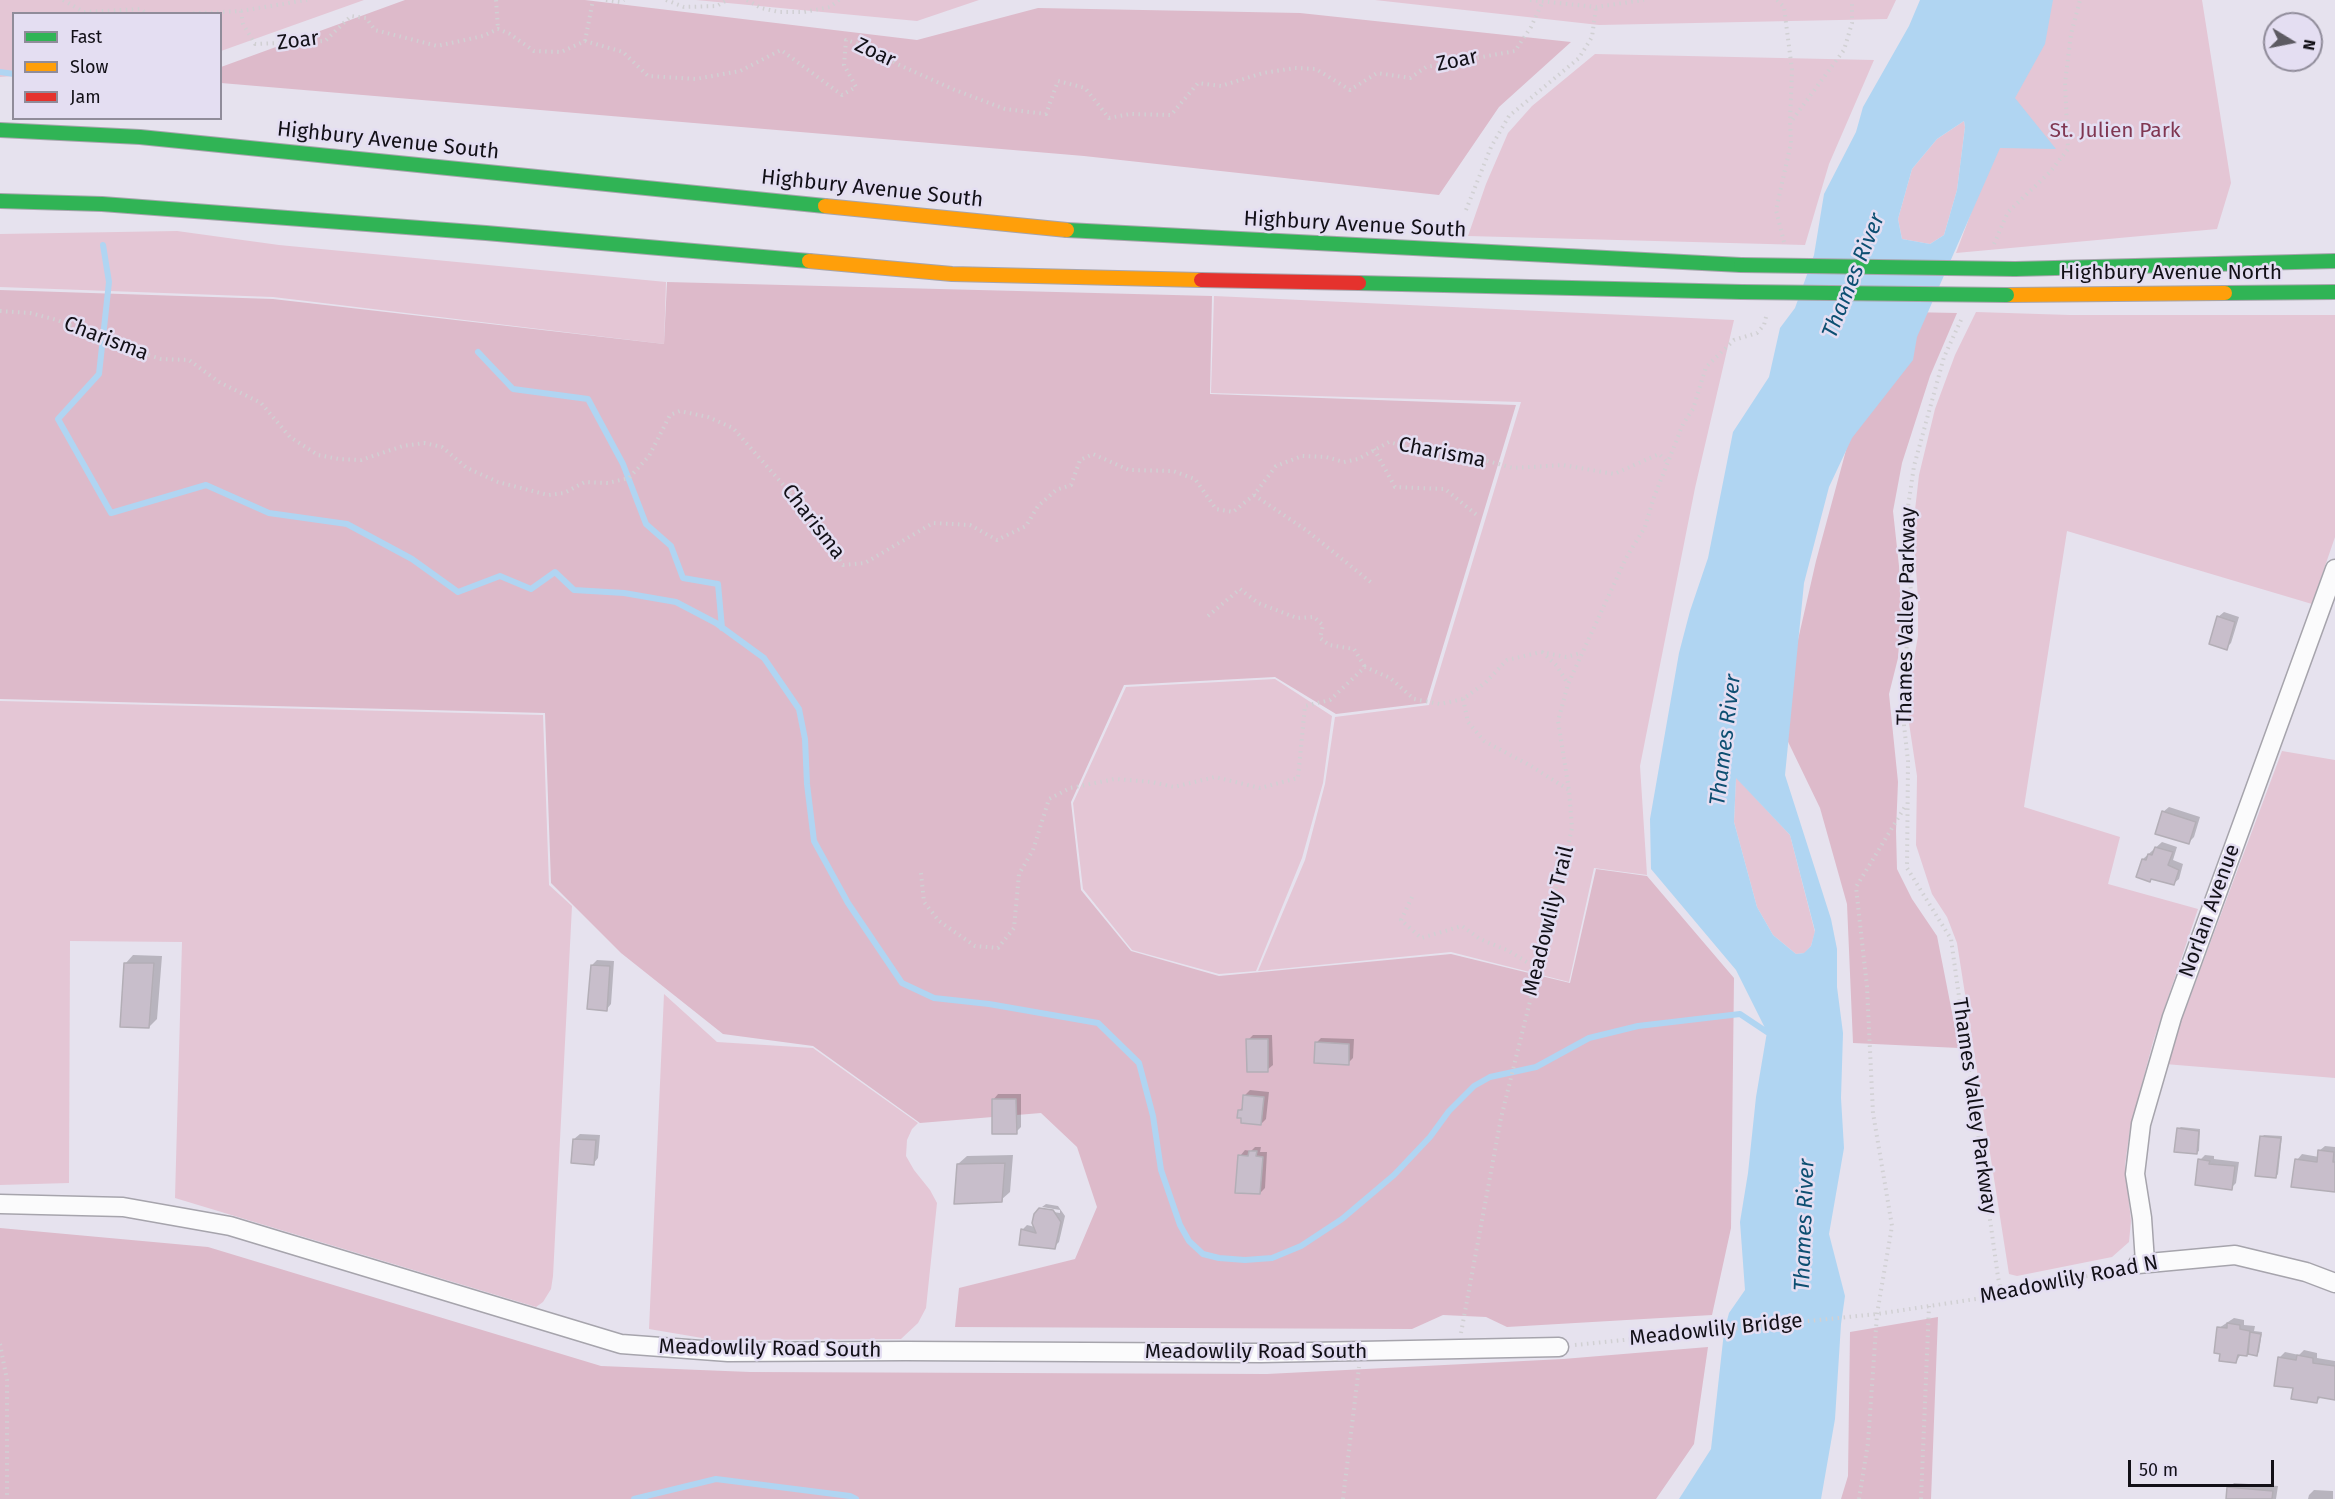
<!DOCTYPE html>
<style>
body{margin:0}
#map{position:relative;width:2335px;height:1499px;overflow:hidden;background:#e6e2ee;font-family:"Fira Sans",sans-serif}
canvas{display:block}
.legend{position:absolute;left:12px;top:12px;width:210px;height:108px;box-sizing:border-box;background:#e4def2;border:2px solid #908c9a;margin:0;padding:8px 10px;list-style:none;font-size:18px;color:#121017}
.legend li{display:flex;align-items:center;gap:12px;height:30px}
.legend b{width:30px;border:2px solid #908c9a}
.north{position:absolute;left:2263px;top:12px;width:60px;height:60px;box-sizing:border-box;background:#e4def2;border:2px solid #908c9a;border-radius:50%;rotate:100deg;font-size:16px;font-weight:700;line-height:24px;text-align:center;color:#121017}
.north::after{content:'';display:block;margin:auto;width:21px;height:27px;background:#5c5a62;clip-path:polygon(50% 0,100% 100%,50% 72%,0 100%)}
.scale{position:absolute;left:2128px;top:1460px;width:146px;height:27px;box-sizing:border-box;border:3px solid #121017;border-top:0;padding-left:8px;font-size:18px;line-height:21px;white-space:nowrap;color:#121017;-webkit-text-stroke:4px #e4def2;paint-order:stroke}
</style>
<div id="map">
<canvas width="2335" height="1499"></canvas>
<ul class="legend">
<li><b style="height:8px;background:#30b455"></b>Fast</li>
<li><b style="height:8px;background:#ff9f0a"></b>Slow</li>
<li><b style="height:8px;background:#e5322d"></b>Jam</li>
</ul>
<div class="north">N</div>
<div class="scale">50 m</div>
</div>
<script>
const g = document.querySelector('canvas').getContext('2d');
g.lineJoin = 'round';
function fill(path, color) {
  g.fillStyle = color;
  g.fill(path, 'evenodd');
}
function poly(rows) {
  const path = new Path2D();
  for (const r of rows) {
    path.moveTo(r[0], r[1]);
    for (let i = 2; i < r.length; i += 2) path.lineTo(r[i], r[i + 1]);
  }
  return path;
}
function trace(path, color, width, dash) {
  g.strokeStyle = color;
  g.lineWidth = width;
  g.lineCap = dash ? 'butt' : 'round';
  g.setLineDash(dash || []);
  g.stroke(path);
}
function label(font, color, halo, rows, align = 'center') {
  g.font = font + ' "Fira Sans",sans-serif';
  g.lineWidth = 5;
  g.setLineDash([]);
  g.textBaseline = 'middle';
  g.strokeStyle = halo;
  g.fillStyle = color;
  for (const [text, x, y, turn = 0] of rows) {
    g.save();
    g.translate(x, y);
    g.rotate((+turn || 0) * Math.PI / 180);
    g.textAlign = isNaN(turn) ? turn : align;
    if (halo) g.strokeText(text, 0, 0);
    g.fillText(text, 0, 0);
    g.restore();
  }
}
fill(poly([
 [0,0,364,0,221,51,220,14,14,14,13,76,0,77],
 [696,0,979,0,917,21],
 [1375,0,1896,0,1887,19,1599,25],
 [2051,0,2202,0,2231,183,2217,229,1956,253],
 [1595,54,1874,60,1829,164,1805,245,1468,236,1486,184,1508,133,1532,106],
 [1964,121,1965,127,1957,190,1944,235,1930,244,1902,239,1898,219,1912,169,1937,139],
 [177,231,279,245,666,282,664,344,273,297,0,287,0,234],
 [1214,296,1734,320,1695,488,1640,766,1647,875,1594,868,1569,982,1451,952,1258,971,1305,860,1325,784,1335,717,1429,705,1521,402,1211,393],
 [1976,312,2070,315,2335,315,2335,537,2312,604,2067,531,2024,807,2120,837,2108,884,2198,909,2153,1042,2130,1129,2125,1165,2131,1221,2129,1242,2112,1257,2017,1276,2009,1274,1957,943,1947,917,1932,894,1916,845,1917,776,1909,723,1908,693,1918,636,1918,598,1913,528,1919,475,1935,409,1955,355],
 [1275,679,1332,716,1323,783,1302,858,1256,971,1219,974,1132,950,1083,889,1073,803,1126,687],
 [0,701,543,715,549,885,572,906,553,1276,551,1289,543,1302,536,1307,175,1198,182,942,70,941,69,1183,0,1185],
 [2282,751,2335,760,2335,1078,2165,1064],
 [1736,777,1790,835,1815,932,1811,946,1805,953,1796,954,1773,935,1757,907,1734,822],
 [664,994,717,1042,813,1048,918,1123,912,1129,907,1140,906,1156,914,1170,930,1190,937,1203,926,1308,918,1323,901,1339,714,1340,649,1329]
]), '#e4c6d5');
fill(poly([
 [405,0,585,0,917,40,1038,8,1300,13,1571,42,1499,107,1439,195,1084,156,221,83,221,67],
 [667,282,1212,296,1210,394,1516,405,1426,703,1336,714,1275,677,1124,685,1071,802,1081,890,1131,951,1219,976,1451,954,1570,983,1596,869,1647,876,1734,978,1731,1228,1712,1315,1507,1327,1486,1317,1443,1315,1412,1329,955,1327,959,1288,1075,1259,1097,1207,1077,1147,1041,1113,920,1123,813,1046,723,1034,621,953,551,883,545,713,0,699,0,290,273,299,664,344],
 [1907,312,1957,313,1930,376,1902,463,1893,511,1899,566,1901,618,1898,658,1889,694,1898,782,1896,831,1897,869,1912,899,1937,936,1959,1048,1853,1043,1847,904,1820,808,1779,723,1816,561,1858,406],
 [0,1228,208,1247,601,1366,750,1372,1267,1374,1563,1359,1708,1347,1694,1444,1656,1499,0,1499],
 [1938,1317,1931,1499,1841,1499,1848,1476,1850,1332]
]), '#ddbaca');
fill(poly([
 [1920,0,2053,0,2045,44,2015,98,2056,149,2000,148,1917,337,1913,360,1852,438,1829,487,1804,583,1785,775,1831,919,1837,949,1837,987,1843,1033,1841,1098,1844,1148,1829,1234,1845,1296,1841,1324,1835,1419,1821,1499,1679,1499,1711,1449,1724,1332,1729,1313,1745,1290,1740,1222,1748,1173,1756,1097,1767,1032,1736,970,1651,869,1650,819,1679,653,1690,611,1708,558,1733,432,1769,377,1780,328,1795,308,1814,255,1824,194,1856,132,1863,107,1909,26],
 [1964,121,1965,127,1957,190,1944,235,1930,244,1902,239,1898,219,1912,169,1937,139],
 [1736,778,1790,835,1815,931,1811,946,1804,953,1796,954,1773,935,1757,907,1734,822]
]), '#b0d5f2');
fill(poly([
 [2224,612,2239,617,2231,643,2226,648,2218,617],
 [2169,807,2200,817,2194,837,2189,842,2163,812],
 [2162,842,2177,847,2173,860,2183,864,2179,879,2173,884,2143,859],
 [133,955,162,956,157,1019,149,1027,125,964],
 [597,960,614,961,611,1004,606,1010,592,965],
 [1253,1035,1272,1035,1273,1065,1267,1070,1248,1040],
 [1321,1038,1354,1039,1353,1058,1348,1063,1316,1043],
 [1250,1090,1269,1092,1266,1119,1261,1124,1243,1117,1239,1111,1243,1107,1245,1095],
 [998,1094,1021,1094,1021,1127,1016,1132,993,1100],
 [2181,1127,2200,1129,2199,1151,2196,1153,2178,1129],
 [580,1134,600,1135,598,1158,593,1164,574,1139],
 [2264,1135,2282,1136,2278,1174,2276,1177,2262,1137],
 [2325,1146,2335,1147,2335,1190,2297,1160,2302,1154,2319,1157,2319,1151],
 [1255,1147,1261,1147,1260,1152,1267,1152,1265,1188,1260,1193,1240,1156,1245,1150,1251,1151],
 [1013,1155,1010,1192,1001,1200,958,1164,967,1156],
 [2205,1155,2214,1156,2214,1159,2239,1162,2236,1183,2231,1188,2200,1160],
 [1046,1204,1058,1206,1065,1216,1059,1242,1054,1247,1022,1230,1027,1225,1035,1227,1040,1210,1060,1213,1060,1210,1042,1207],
 [2234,1318,2244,1320,2244,1325,2255,1326,2254,1331,2262,1332,2259,1352,2257,1354,2241,1354,2236,1362,2221,1352,2219,1328],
 [2304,1350,2317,1353,2317,1358,2335,1361,2335,1398,2322,1396,2317,1401,2295,1387,2279,1358,2285,1352,2299,1355],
 [2234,1483,2278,1486,2276,1499,2227,1499,2229,1488],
 [2314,1490,2333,1491,2333,1499,2308,1499,2309,1495]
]), '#0003');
trace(poly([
 [0,72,14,74],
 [103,245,109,282,99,374,58,419,111,513,206,485,269,513,347,524,412,559,458,592,500,576,531,589,555,572,574,590,624,593,676,602,716,623,764,658,799,709,805,739,807,784,814,841,848,903,902,983,934,998,989,1004,1098,1023,1139,1063,1153,1116,1161,1170,1180,1225,1189,1241,1203,1254,1219,1258,1245,1260,1272,1258,1301,1246,1342,1219,1394,1175,1430,1137,1449,1111,1474,1086,1490,1077,1536,1067,1589,1038,1638,1026,1740,1014,1767,1032],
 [478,352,513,389,588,399,623,464,646,524,671,546,683,578,718,584,722,628],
 [634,1499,716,1479,850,1496,856,1499]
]), '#b0d5f2', 6);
const building = poly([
 [2217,616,2235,622,2227,650,2209,644,2217,616],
 [2162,811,2196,822,2189,844,2155,834,2162,811],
 [2155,847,2173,852,2168,865,2179,870,2174,885,2151,879,2150,882,2136,877,2142,859,2146,860,2148,854,2152,855,2155,847],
 [124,963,154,963,149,1028,120,1027,124,963],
 [591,965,610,966,607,1011,587,1009,591,965],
 [1246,1039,1268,1039,1268,1072,1247,1072,1246,1039],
 [1315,1042,1349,1044,1349,1065,1314,1063,1315,1042],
 [1243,1095,1264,1097,1261,1125,1241,1123,1241,1118,1237,1118,1238,1110,1242,1110,1243,1095],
 [992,1099,1016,1099,1017,1134,992,1134,992,1099],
 [2177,1128,2199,1131,2197,1154,2174,1152,2177,1128],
 [2260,1136,2281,1138,2276,1178,2255,1176,2260,1136],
 [573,1139,596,1140,594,1165,571,1163,573,1139],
 [2318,1150,2334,1152,2333,1162,2335,1162,2335,1192,2291,1187,2295,1159,2317,1162,2318,1150],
 [1249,1151,1257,1151,1256,1156,1263,1157,1260,1194,1235,1193,1238,1155,1248,1156,1249,1151],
 [2198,1159,2210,1161,2209,1164,2235,1166,2232,1190,2195,1185,2198,1159],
 [1005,1163,1002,1202,954,1204,957,1164,1005,1163],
 [1039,1208,1053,1210,1061,1222,1055,1249,1019,1245,1021,1229,1036,1233,1032,1223,1034,1214,1039,1208],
 [2227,1323,2240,1325,2240,1329,2250,1331,2247,1356,2238,1355,2236,1363,2219,1361,2220,1354,2214,1353,2217,1327,2227,1328,2227,1323],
 [2250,1332,2261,1334,2257,1356,2248,1354,2250,1332],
 [2297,1355,2313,1358,2313,1363,2335,1366,2335,1400,2318,1397,2317,1403,2291,1399,2293,1388,2274,1386,2278,1357,2296,1360,2297,1355],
 [2227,1487,2273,1491,2272,1499,2226,1499,2227,1487]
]);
fill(building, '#c8becb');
trace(building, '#b3aeb6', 1.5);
const street = poly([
 [0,1204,123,1207,230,1226,621,1344,728,1352,906,1351,1261,1353,1559,1347],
 [2145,1262,2142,1218,2135,1174,2141,1124,2172,1017,2335,569],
 [2138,1264,2235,1255,2306,1272,2335,1283]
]);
const fast = poly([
 [0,130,140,137,825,206],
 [0,201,102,204,486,233,809,261],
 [1067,230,1741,265],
 [2015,269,2335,261],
 [1359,283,1742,292],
 [2225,293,2335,292]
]);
const slow = poly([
 [825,206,1067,230],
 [809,261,952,274,1201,280],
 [2007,295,2225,293]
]);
const jam = poly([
 [1201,280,1359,283]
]);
trace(street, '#a6a4ac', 21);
trace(fast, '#a6a4ac', 16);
trace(slow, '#a6a4ac', 16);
trace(jam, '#a6a4ac', 16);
trace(poly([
 [63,0,84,12,141,9,147,14],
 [496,0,498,29],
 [606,0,620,2,624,0],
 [666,0,684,7,717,6,727,0],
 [747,0,761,8,779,12,804,12,830,7,839,0],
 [1530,0,1596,7,1644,0],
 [1777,0,1784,7,1792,70,1790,122],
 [241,11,243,24,255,44,325,41,351,16,366,18,375,30,437,46,483,36,498,29,510,34,534,51,561,52,585,41,623,52,648,76,696,79,740,71,781,50,842,95,856,87,844,65,846,40,875,49,897,64,955,90,1005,109,1046,114,1058,81,1085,88,1109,118,1130,114,1171,115,1198,83,1221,86,1263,73,1295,68,1316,69,1350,90,1377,73,1410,78,1426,67,1515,51,1531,27,1543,1],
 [181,14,241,11,307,0],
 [585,41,593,0],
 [1466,210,1491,147,1509,116,1579,58,1592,37,1596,7],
 [1784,242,1776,210,1791,143,1790,123,1844,50,1852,23,1852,0],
 [1994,244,2008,212,2050,172,2068,149,2065,83,2071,34,2080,0],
 [0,311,30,313,57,320,135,351,161,359,189,360,219,382,261,403,290,437,318,455,339,459,361,460,403,446,424,443,442,447,467,468,498,482,548,495,564,493,585,482,608,483,629,478,649,456,670,415,680,411,708,417,733,428,817,523,843,565,865,563,933,523,970,525,997,540,1026,526,1038,506,1056,490,1071,485,1080,460,1093,454,1129,470,1173,471,1195,479,1216,509,1233,512,1254,495,1276,466,1302,456,1326,457,1344,462,1358,459,1389,442,1410,448,1435,450,1450,455,1473,457,1513,468,1563,465,1614,474,1659,454,1668,463],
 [1961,320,1944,357,1914,466,1904,534,1911,591,1902,707,1908,761,1907,868,1951,939,1998,1277,2002,1295],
 [1374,449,1395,487,1445,489,1478,516],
 [1254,495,1306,530,1373,584],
 [1208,616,1240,589,1258,603,1297,618,1314,617,1323,625,1320,638,1329,645,1354,649,1365,667],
 [1542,652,1557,666,1568,684],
 [1463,699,1468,722,1484,741,1531,766,1569,790],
 [921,873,924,902,939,921,975,946,998,948,1014,928,1019,874,1033,850,1049,799,1070,788,1115,779,1152,782,1174,787,1215,777,1260,788,1298,778,1305,706,1330,700,1365,667,1390,678,1414,699,1440,704,1463,699,1485,683,1507,660,1541,652,1566,657,1581,653],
 [1412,897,1401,920,1421,938,1462,926,1480,939,1509,951,1538,969],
 [1461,1333,1501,1118,1538,969,1550,937,1551,903,1564,864,1572,828,1569,790,1558,721,1568,684,1626,558,1645,527,1654,497,1683,424,1693,409,1706,367,1734,340,1757,333,1764,325,1766,317],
 [0,1344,7,1380,7,1499],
 [1575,1345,1877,1314,2002,1295,2123,1268],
 [1343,1499,1359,1367],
 [1859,1499,1868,1443,1877,1314,1892,1226,1873,1113,1867,987,1856,887,1906,805],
 [1921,1499,1929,1306]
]), '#d1d0d3', 4, [1.5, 4.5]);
trace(street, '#fbfbfc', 18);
trace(fast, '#30b455', 14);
trace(slow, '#ff9f0a', 14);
trace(jam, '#e5322d', 14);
const fastBridge = poly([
 [1741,265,2015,269],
 [1742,292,2007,295]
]);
trace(fastBridge, '#a6a4ac', 16, []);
trace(fastBridge, '#30b455', 14);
label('21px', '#121017', '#e4def2', [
 ["Zoar",298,41,-7],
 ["Zoar",875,53,25],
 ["Zoar",1457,61,-12],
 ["Highbury Avenue South",388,141,6],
 ["Highbury Avenue South",872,189,6],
 ["Highbury Avenue South",1355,225,3],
 ["Highbury Avenue North",2171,273],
 ["Charisma",106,339,21],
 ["Charisma",1442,453,11],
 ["Charisma",813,522,52],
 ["Thames Valley Parkway",1907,616,-89],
 ["Norlan Avenue",2210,911,-70],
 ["Meadowlily Trail",1549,921,-76],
 ["Thames Valley Parkway",1974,1106,82],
 ["Meadowlily Road N",2069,1280,-11],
 ["Meadowlily Bridge",1716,1330,-6],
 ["Meadowlily Road South",770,1349,1],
 ["Meadowlily Road South",1256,1352]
]);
label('21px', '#803752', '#e4def2', [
 ["St. Julien Park",2115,131]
]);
label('italic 22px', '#0d4f72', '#e4def2', [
 ["Thames River",1854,276,-68],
 ["Thames River",1726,740,-83],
 ["Thames River",1805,1225,-88]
]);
</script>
